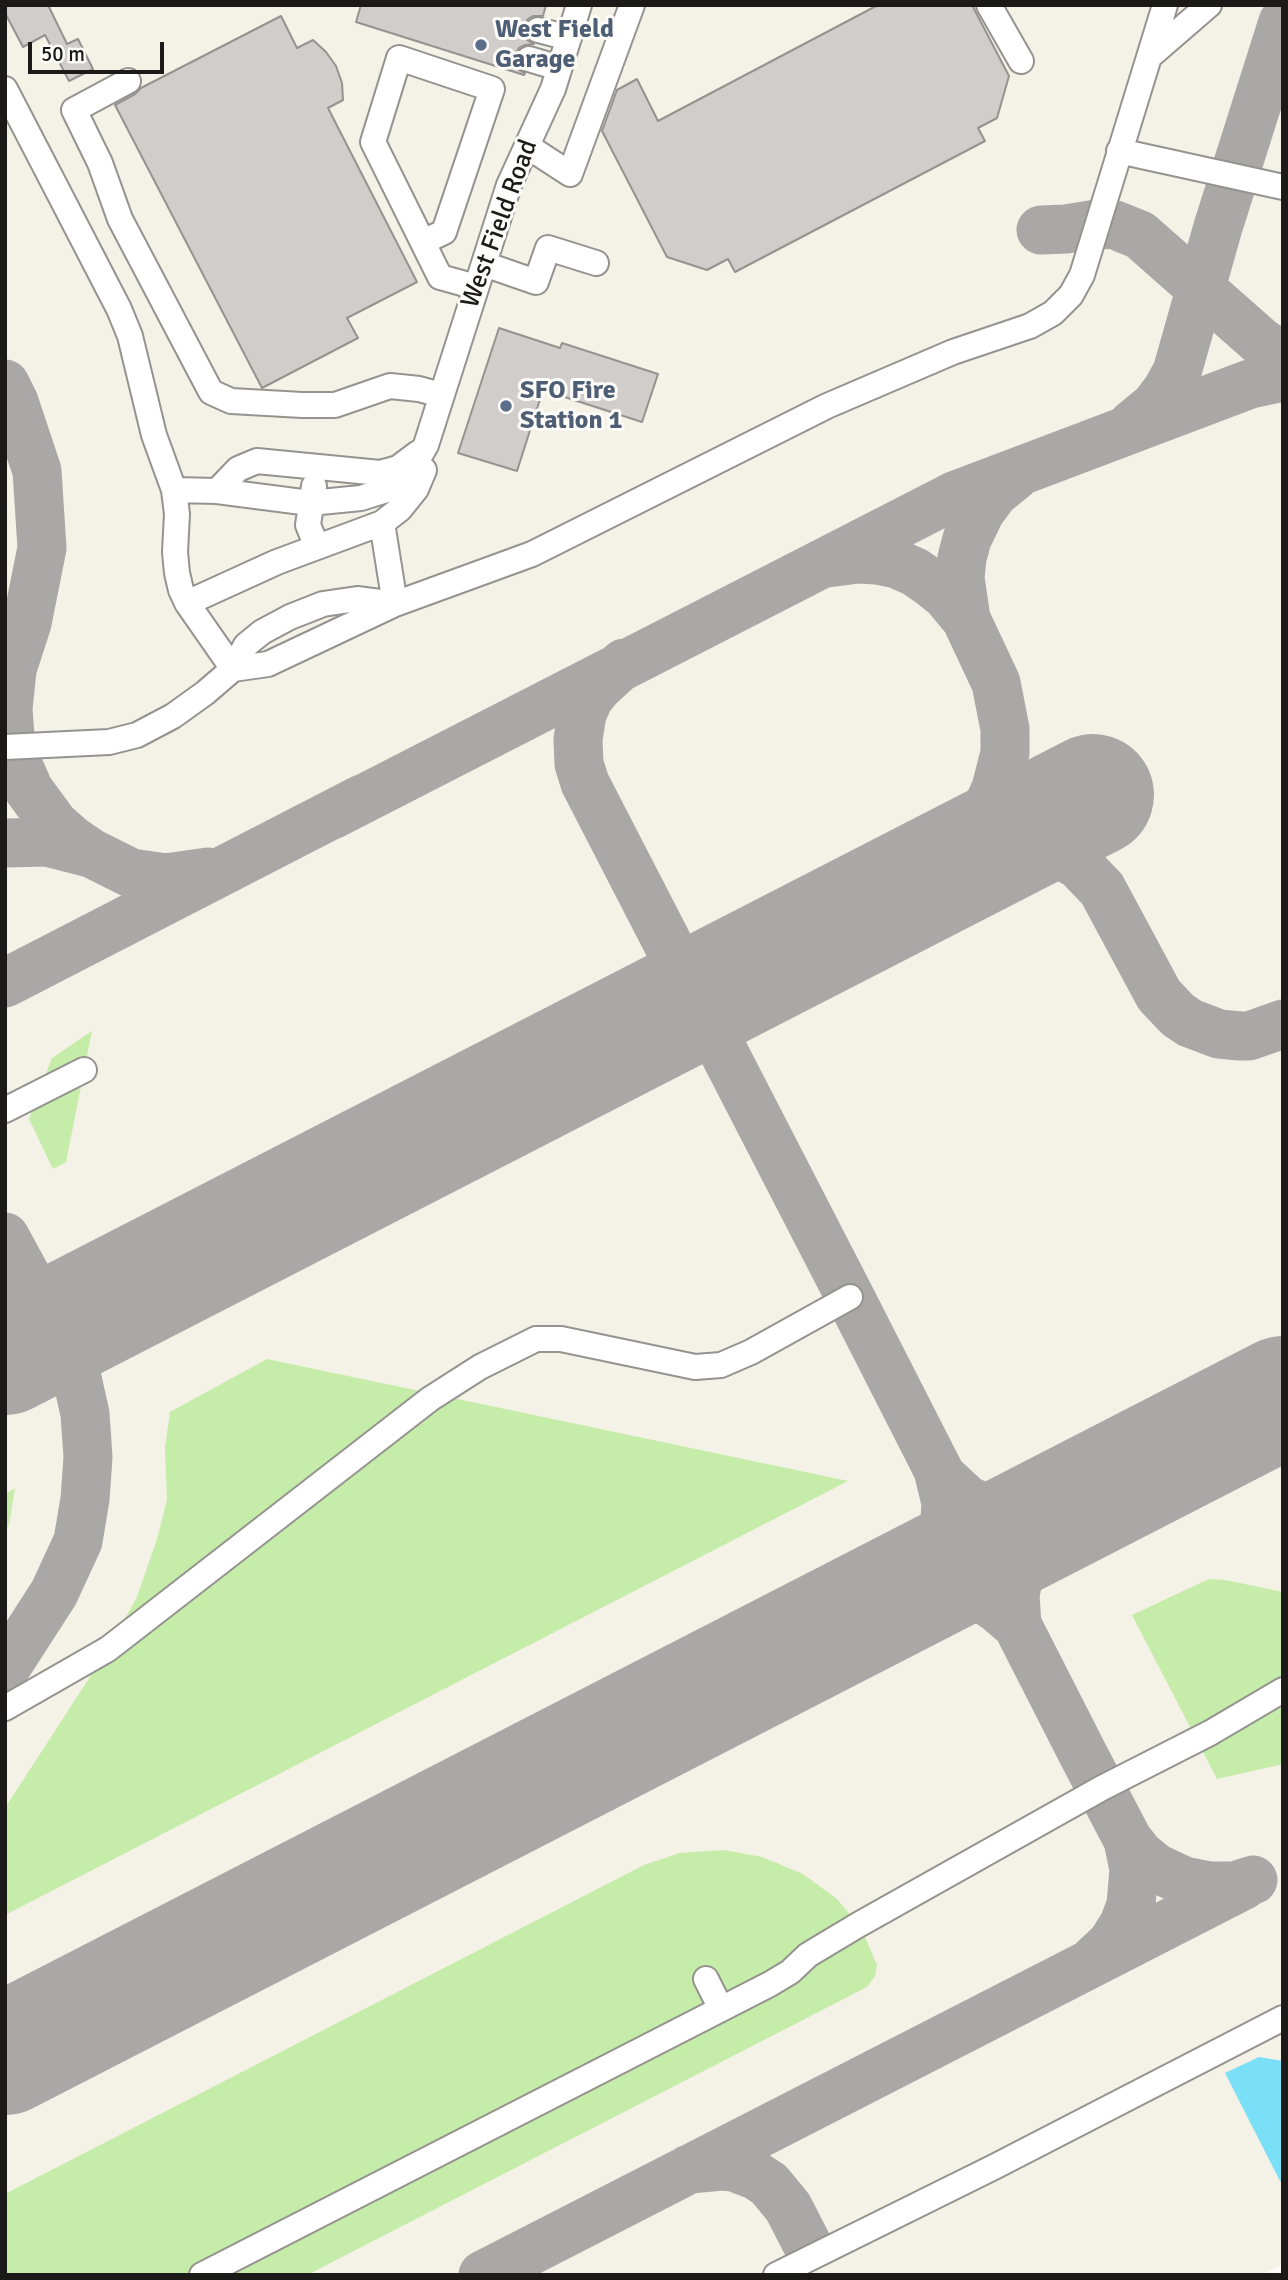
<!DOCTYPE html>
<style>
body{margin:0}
#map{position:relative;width:1288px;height:2280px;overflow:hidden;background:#fdfcf8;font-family:Signika,sans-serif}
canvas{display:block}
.frame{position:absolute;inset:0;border:7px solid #1b1a19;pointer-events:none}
.scale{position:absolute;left:28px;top:42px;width:136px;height:32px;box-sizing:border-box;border:4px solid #1b1a19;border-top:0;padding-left:9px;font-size:21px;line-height:24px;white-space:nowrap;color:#1b1a19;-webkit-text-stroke:5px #fdfcf8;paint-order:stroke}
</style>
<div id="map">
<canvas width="1288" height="2280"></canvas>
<div class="frame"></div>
<div class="scale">50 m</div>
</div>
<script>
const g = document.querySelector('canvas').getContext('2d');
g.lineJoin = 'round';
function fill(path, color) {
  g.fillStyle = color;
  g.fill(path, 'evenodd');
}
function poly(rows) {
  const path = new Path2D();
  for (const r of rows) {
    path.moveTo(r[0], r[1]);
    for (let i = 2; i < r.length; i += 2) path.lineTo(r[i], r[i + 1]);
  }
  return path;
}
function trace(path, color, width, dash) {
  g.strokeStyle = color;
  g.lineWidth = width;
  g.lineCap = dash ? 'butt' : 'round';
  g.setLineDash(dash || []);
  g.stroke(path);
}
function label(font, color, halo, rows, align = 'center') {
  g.font = font + ' Signika,sans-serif';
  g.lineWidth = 6;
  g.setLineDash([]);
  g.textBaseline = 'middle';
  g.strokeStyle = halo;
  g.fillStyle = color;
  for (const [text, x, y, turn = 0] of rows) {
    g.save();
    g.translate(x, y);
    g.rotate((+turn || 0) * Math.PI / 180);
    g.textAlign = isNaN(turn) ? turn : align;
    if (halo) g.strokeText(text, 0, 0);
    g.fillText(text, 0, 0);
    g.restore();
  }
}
fill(poly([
 [5,5,1283,5,1283,2265,1261,2275,5,2275]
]), '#f4f1e6');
fill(poly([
 [92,1031,66,1162,53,1169,29,1119,52,1058],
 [267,1359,848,1481,5,1915,5,1808,108,1649,137,1597,157,1539,167,1500,165,1448,170,1412],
 [15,1488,9,1525,5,1530,5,1494],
 [1209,1579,1225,1580,1283,1592,1283,1764,1217,1779,1132,1615],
 [724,1850,762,1857,803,1874,837,1899,861,1928,877,1965,875,1976,867,1987,307,2275,5,2275,5,2194,644,1865,680,1853]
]), '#c5eca8');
fill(poly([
 [1259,2057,1283,2061,1283,2182,1280,2181,1225,2073]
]), '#7ae0f8');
trace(poly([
 [1041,230,1066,229,1097,224,1115,225,1140,235,1260,341,1283,357],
 [5,384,14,402,37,471,42,548,27,623,5,691],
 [1132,425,1155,406,1167,390,1177,372,1218,227,1283,22],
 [827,563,858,559,877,560,897,564,915,572,931,583,946,595,966,619,996,683,1005,729,1005,753,996,788,985,813,971,835,928,880],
 [966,619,960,578,962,558,967,539,980,512,994,493,1016,475],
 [624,663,598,687,589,698,582,714,578,739,579,764,585,783,850,1297,1085,1758,1128,1840,1140,1855,1156,1868,1184,1881,1210,1886,1234,1886,1253,1880],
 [12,670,8,709,10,736,14,756,29,790,54,824,72,840,91,853,131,873,166,878,208,872],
 [332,815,954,496,1250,384,1283,377],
 [5,843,47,842,90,853],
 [984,851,1032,849,1060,855,1078,864,1102,889,1159,995,1178,1015,1190,1023,1219,1034,1240,1036,1249,1036,1283,1024],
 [5,983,362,799],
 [5,1237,55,1329,77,1378,85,1414,88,1457,85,1499,78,1541,54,1593,5,1669],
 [939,1474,967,1500,995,1512,1032,1516,1069,1508,1038,1536,1028,1549,1021,1564,1015,1595,1017,1625,997,1608,982,1598,963,1591,944,1590,922,1592,881,1604,914,1579,926,1565,934,1552,945,1520,946,1503,939,1474],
 [1094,1960,1112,1943,1124,1924,1131,1905,1134,1869,1128,1840],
 [689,2169,722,2166,734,2167,755,2175,769,2184,788,2207,807,2244],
 [483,2275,1244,1885]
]), '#aaa8a6', 49);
trace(poly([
 [5,1354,1093,795],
 [5,2054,1283,1397]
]), '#aaa8a6', 122);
const building = poly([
 [5,5,48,5,67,44,78,39,93,69,69,81,45,35,23,47,5,13,5,5],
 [361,5,546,5,543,16,533,16,528,19,524,26,524,35,527,40,534,44,525,45,519,48,515,54,515,63,519,70,525,73,524,75,356,22,361,5],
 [878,5,972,5,1009,76,997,118,978,128,985,141,735,272,728,259,707,270,667,257,602,131,617,90,637,79,658,121,878,5],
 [281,16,297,48,313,40,326,52,336,66,342,83,343,100,328,108,417,282,347,318,358,338,262,388,115,105,135,94,141,88,281,16],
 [499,328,560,348,562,343,658,374,642,422,543,390,517,471,458,453,499,328]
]);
fill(building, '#d0cdca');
trace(building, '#959290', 2);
const minor = poly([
 [989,5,1021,61],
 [538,30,569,38],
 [1150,56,1209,5],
 [529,59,559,68],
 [128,81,74,110,100,163,120,219,211,392,231,401,302,405,335,405,390,386,419,389,441,395],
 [5,89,119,309,130,336,154,435,174,490,177,514,175,552,177,573,181,590,187,603,233,669],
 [527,146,570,174,632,5],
 [1119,151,1283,187],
 [423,242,444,232,492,89,399,58,373,142,440,277,476,287],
 [484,264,536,282,548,248,596,263],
 [314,486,308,525,317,547],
 [174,490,217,491,310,503,361,498,396,487,407,479,426,445,509,185,553,89,579,5],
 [217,491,238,469,257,461,380,473,398,468,418,453],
 [382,523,395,604],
 [187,603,277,562,382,523,400,509,416,489,424,470],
 [233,669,268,664,395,604,532,554,827,406,953,352,1030,326,1053,313,1071,295,1082,275,1165,5],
 [5,747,109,742,137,735,173,716,205,693,233,669,246,645,262,632,290,617,323,604,357,599,395,604],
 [5,1110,84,1070],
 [5,1708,108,1649,430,1399,480,1367,536,1339,561,1339,695,1367,721,1365,751,1352,850,1297],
 [706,1979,721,2009],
 [202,2275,770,1984,790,1972,808,1955,858,1925,1102,1788,1210,1733,1283,1690],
 [776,2275,994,2167,1283,2018]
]);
trace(minor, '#94938f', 28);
trace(minor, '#fff', 24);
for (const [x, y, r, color] of [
 [481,45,7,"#5c6f8a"],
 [506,406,7,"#5c6f8a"]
]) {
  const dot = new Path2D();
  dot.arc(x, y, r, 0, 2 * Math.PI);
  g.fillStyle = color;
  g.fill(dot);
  trace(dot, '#fdfcf8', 2.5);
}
label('bold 26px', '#4e5e75', '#fdfcf8', [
 ["West Field",495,30],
 ["Garage",495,60],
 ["SFO Fire",520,391],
 ["Station 1",520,421]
], 'left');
label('26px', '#1b1a19', '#fdfcf8', [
 ["West Field Road",500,224,-70]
]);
</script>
